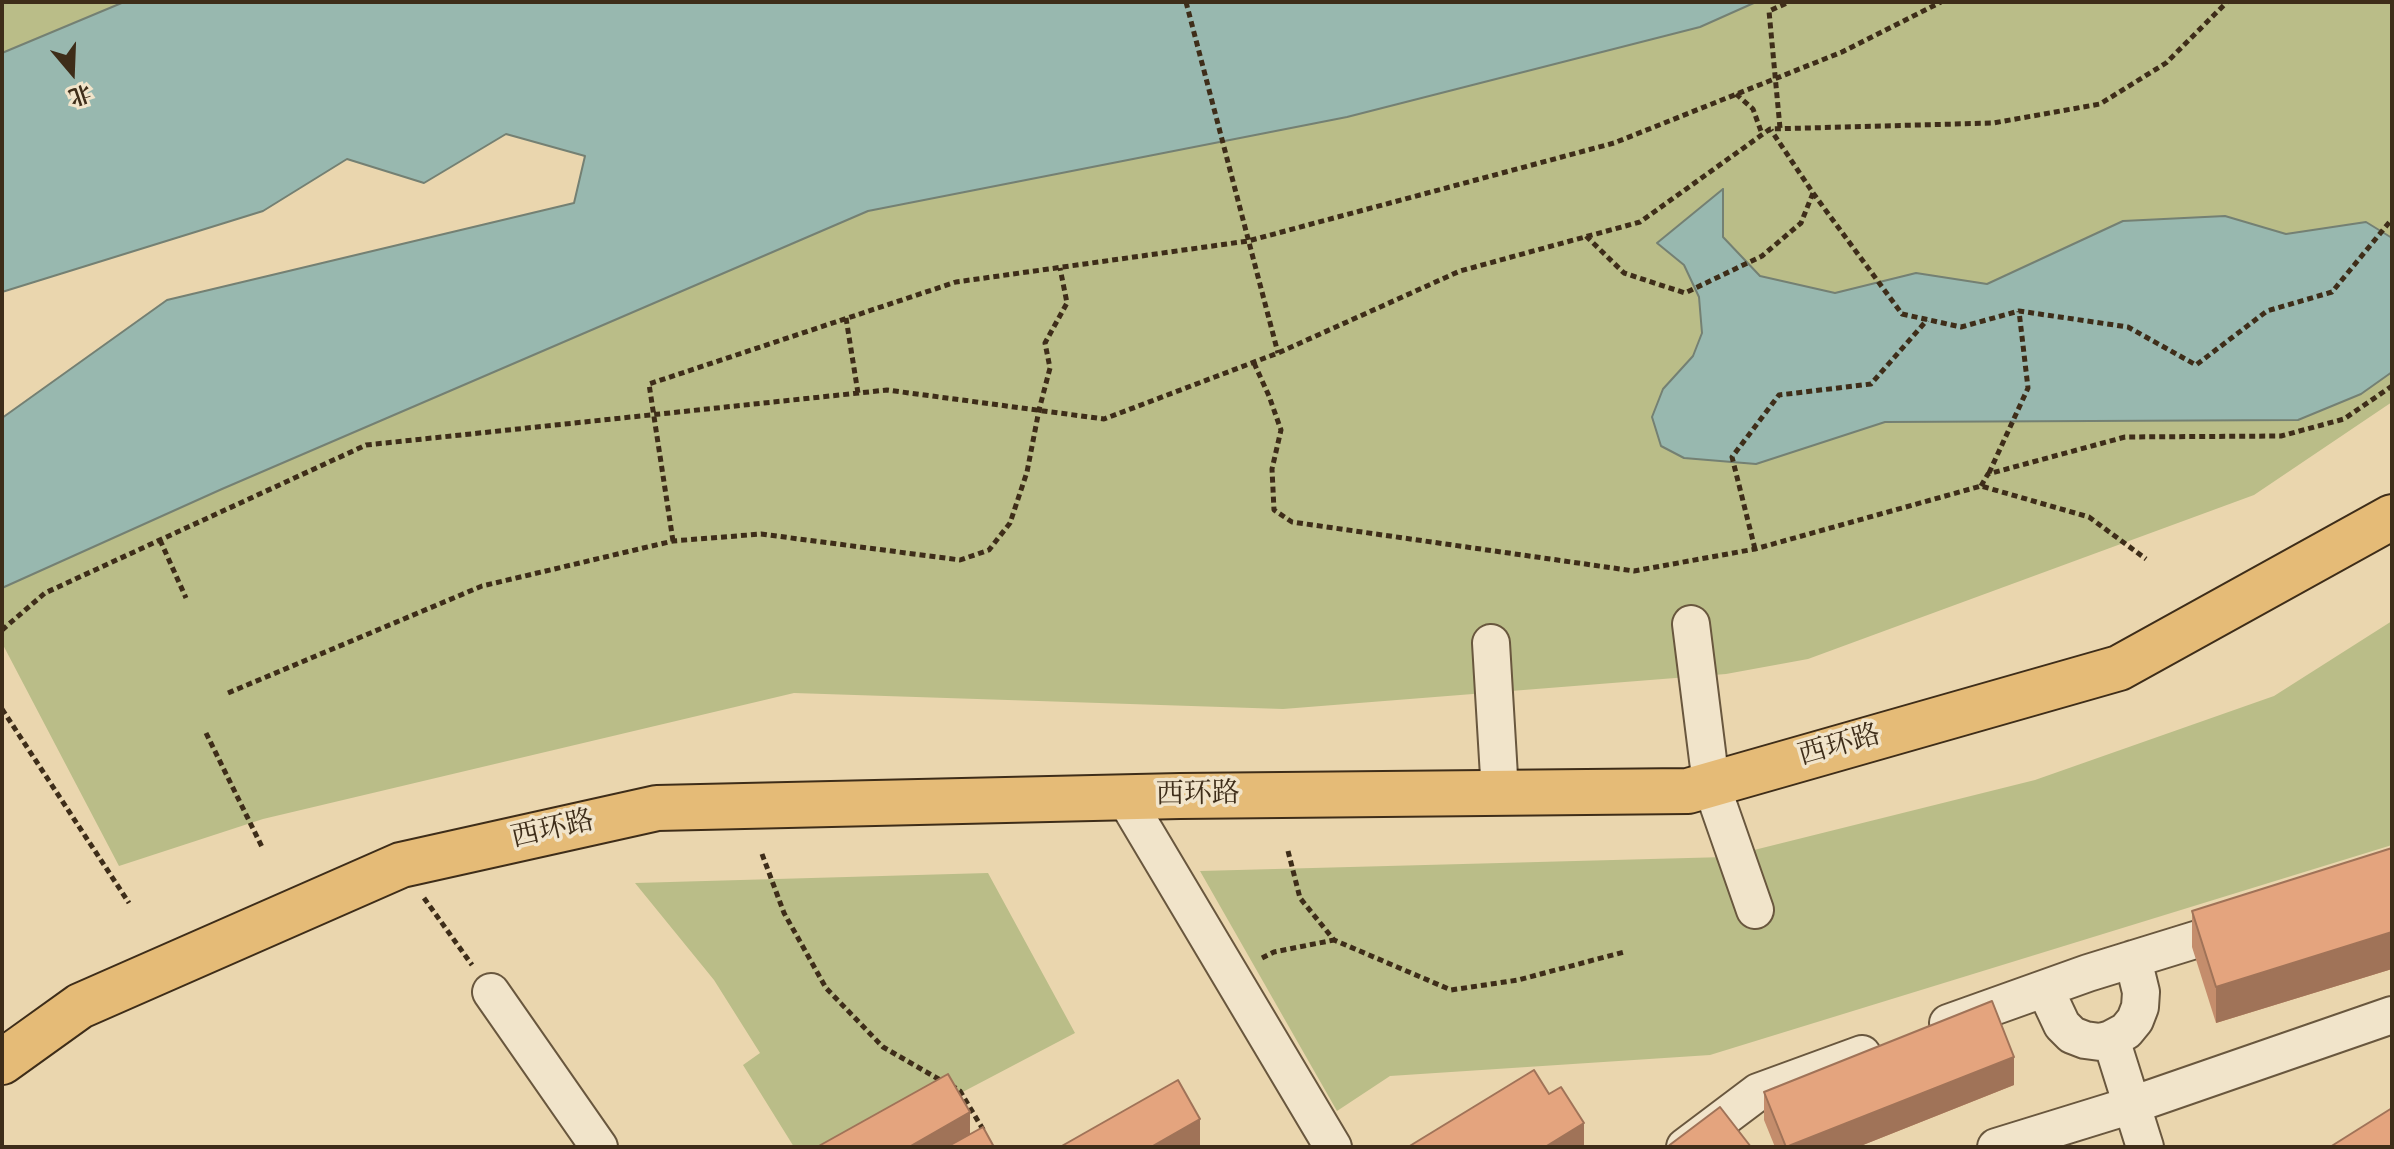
<!DOCTYPE html>
<meta charset="utf-8">
<style>
body{margin:0}
#map{position:relative;width:2394px;height:1149px;overflow:hidden;background:#ead6ae;font-family:"IM FELL Double Pica","Noto Serif SC",serif}
canvas{display:block}
.frame{position:absolute;inset:0;border:4px solid #3e2d19;pointer-events:none}
.north{position:absolute;left:32px;top:32px;width:80px;height:80px;-webkit-text-stroke:6px #f1e4ca;paint-order:stroke;rotate:161deg;font-size:22px;font-weight:700;line-height:32px;text-align:center;color:#3e2d19}
.north::after{content:'';display:block;margin:auto;width:28px;height:36px;background:#3e2d19;clip-path:polygon(50% 0,100% 100%,50% 72%,0 100%)}
</style>
<div id="map">
<canvas width="2394" height="1149"></canvas>
<div class="frame"></div>
<div class="north">北</div>
</div>
<script>
const g = document.querySelector('canvas').getContext('2d');
g.lineJoin = 'round';
function fill(path, color) {
  g.fillStyle = color;
  g.fill(path, 'evenodd');
}
function poly(rows) {
  const path = new Path2D();
  for (const r of rows) {
    path.moveTo(r[0], r[1]);
    for (let i = 2; i < r.length; i += 2) path.lineTo(r[i], r[i + 1]);
  }
  return path;
}
function trace(path, color, width, dash) {
  g.strokeStyle = color;
  g.lineWidth = width;
  g.lineCap = dash ? 'butt' : 'round';
  g.setLineDash(dash || []);
  g.stroke(path);
}
function label(font, color, halo, rows, align = 'center') {
  g.font = font + ' "IM FELL Double Pica","Noto Serif SC",serif';
  g.lineWidth = 7;
  g.setLineDash([]);
  g.textBaseline = 'middle';
  g.strokeStyle = halo;
  g.fillStyle = color;
  for (const [text, x, y, turn = 0] of rows) {
    g.save();
    g.translate(x, y);
    g.rotate((+turn || 0) * Math.PI / 180);
    g.textAlign = isNaN(turn) ? turn : align;
    if (halo) g.strokeText(text, 0, 0);
    g.fillText(text, 0, 0);
    g.restore();
  }
}
fill(poly([
 [2,2,124,2,2,53],
 [1756,2,2392,2,2392,402,2254,495,1808,659,1726,674,1283,709,794,693,263,819,119,866,2,643,2,588,222,489,868,211,1347,117,1700,27],
 [2392,621,2392,845,1710,1055,1390,1076,1337,1111,1200,871,1726,857,2035,780,2274,696],
 [988,873,1075,1033,858,1147,794,1147,743,1065,760,1053,714,980,635,883]
]), '#babd88');
const water = poly([
 [124,2,1756,2,1700,27,1347,117,868,211,222,489,2,588,2,418,167,300,574,203,585,156,506,134,424,183,347,159,263,211,2,292,2,53,124,2],
 [1723,189,1723,237,1760,276,1835,293,1916,273,1987,284,2123,221,2225,216,2286,234,2366,222,2392,238,2392,372,2361,394,2298,420,1885,422,1756,464,1684,458,1661,446,1652,417,1663,389,1693,356,1702,333,1699,297,1684,265,1657,243,1723,189]
]);
fill(water, '#98b8af');
trace(water, '#748073', 2);
const minor = poly([
 [1691,624,1711,784,1755,910],
 [1491,643,1500,793],
 [1125,798,1333,1147],
 [2045,989,2062,1025,2072,1035,2085,1040,2100,1042,2111,1039,2126,1031,2135,1020,2140,1007,2141,992,2133,959],
 [491,992,599,1147],
 [1948,1023,2088,973,2237,927],
 [2111,1039,2145,1147],
 [1685,1147,1758,1092,1862,1054],
 [1996,1147,2132,1105,2392,1015]
]);
const major = poly([
 [2,1062,80,1006,401,865,657,808,1180,796,1688,791,2119,668,2392,517]
]);
trace(minor, '#69573e', 40);
trace(major, '#3e2d19', 48);
trace(poly([
 [1186,2,1278,353],
 [1736,94,1753,109,1762,134],
 [1780,128,1769,11,1789,2],
 [1813,193,1902,314,1961,327,2019,311,2128,327,2196,365,2267,311,2332,292,2392,219],
 [1586,236,1624,273,1685,293,1762,256,1801,223,1813,193,1771,130],
 [846,318,858,393],
 [1254,363,1269,396,1281,430,1272,469,1274,510,1292,522,1634,571,1755,549,1981,486,2089,517,2146,559],
 [1989,473,2028,388,2019,311],
 [1981,486,1988,474,2125,437,2281,436,2344,419,2392,386],
 [160,540,186,598],
 [673,541,649,384,956,282,1248,241,1614,143,1842,52,1941,2],
 [1755,549,1732,457,1779,395,1871,384,1927,320],
 [2,630,45,593,366,445,887,390,1104,419,1278,353,1460,271,1640,222,1770,129,1993,123,2100,104,2166,63,2227,2],
 [228,693,482,586,673,541,761,534,960,560,989,550,1010,523,1027,472,1039,410,1050,368,1045,343,1067,303,1060,268],
 [2,709,129,903],
 [206,733,263,849],
 [1288,851,1300,898,1334,940,1451,990,1518,980,1624,952],
 [762,854,784,913,826,988,883,1047,942,1081],
 [424,898,472,965],
 [1262,958,1274,952,1334,940],
 [951,1085,960,1091,984,1131]
]), '#3e2d19', 5, [6, 4]);
trace(minor, '#f1e4ca', 36);
trace(major, '#e5bb77', 44);
fill(poly([
 [2392,848,2392,969,2216,1023,2192,947,2192,911],
 [2014,1085,1858,1147,1775,1147,1764,1120,1764,1092]
]), '#c48d6c');
fill(poly([
 [2392,932,2392,969,2216,1023,2216,987],
 [2014,1057,2014,1085,1858,1147,1787,1147],
 [970,1112,970,1141,960,1147,909,1147],
 [1200,1119,1200,1147,1151,1147],
 [1584,1123,1584,1147,1545,1147]
]), '#a07358');
const building = poly([
 [2392,848,2392,932,2216,987,2192,911,2392,848],
 [1992,1001,2014,1057,1786,1147,1764,1092,1992,1001],
 [1534,1070,1549,1094,1561,1087,1584,1123,1545,1147,1408,1147,1534,1070],
 [948,1074,970,1112,909,1147,817,1147,948,1074],
 [1178,1080,1200,1119,1151,1147,1060,1147,1178,1080],
 [1720,1107,1751,1147,1667,1147,1720,1107],
 [2392,1108,2392,1147,2330,1147,2392,1108],
 [983,1127,994,1147,947,1147,983,1127]
]);
fill(building, '#e4a47e');
trace(building, '#a07358', 2);
label('28px', '#3e2d19', '#f1e4ca', [
 ["西环路",1840,747,-16],
 ["西环路",1198,796,-1],
 ["西环路",553,831,-13]
]);
</script>
